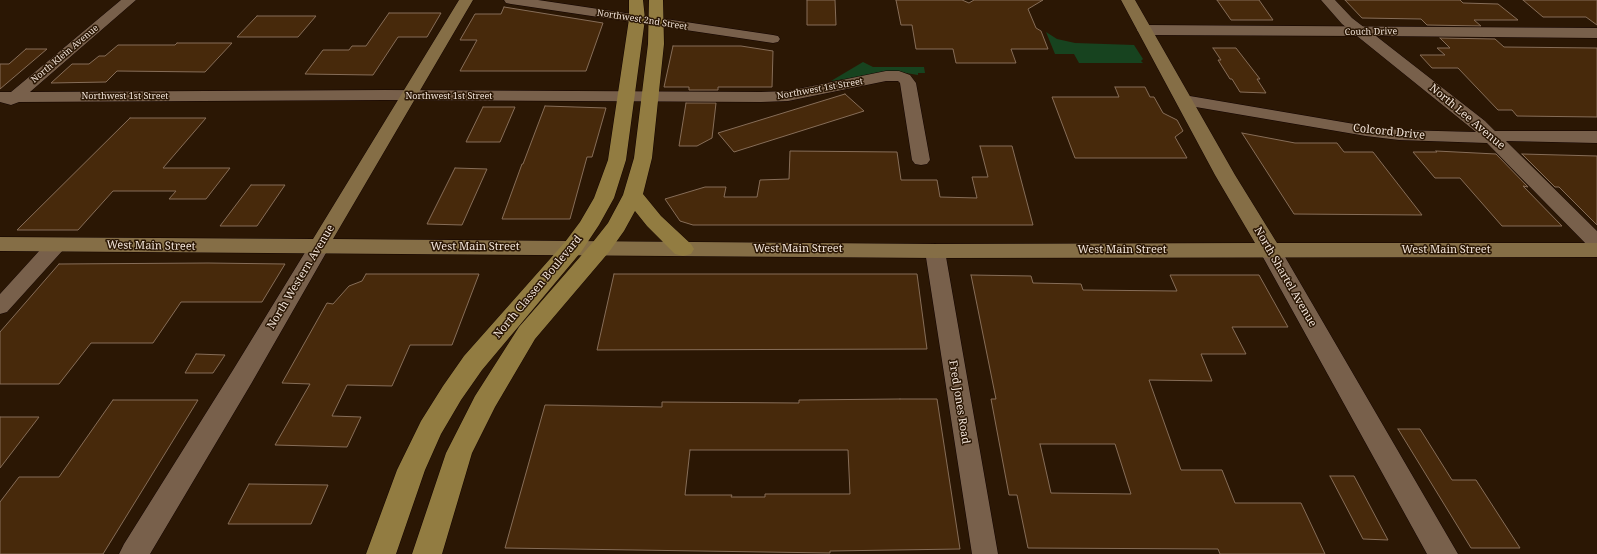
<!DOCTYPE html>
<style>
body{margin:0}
canvas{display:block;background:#2b1704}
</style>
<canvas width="1597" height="554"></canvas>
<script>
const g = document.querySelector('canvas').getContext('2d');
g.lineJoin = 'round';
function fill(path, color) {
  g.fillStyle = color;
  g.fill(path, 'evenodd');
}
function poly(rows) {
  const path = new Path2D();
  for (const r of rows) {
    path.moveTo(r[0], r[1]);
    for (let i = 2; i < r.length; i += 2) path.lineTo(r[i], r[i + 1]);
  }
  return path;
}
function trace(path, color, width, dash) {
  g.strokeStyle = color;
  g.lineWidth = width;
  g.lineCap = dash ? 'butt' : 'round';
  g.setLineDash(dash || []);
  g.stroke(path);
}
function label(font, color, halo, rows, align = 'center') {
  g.font = font + ' "Noto Serif",serif';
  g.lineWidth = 3;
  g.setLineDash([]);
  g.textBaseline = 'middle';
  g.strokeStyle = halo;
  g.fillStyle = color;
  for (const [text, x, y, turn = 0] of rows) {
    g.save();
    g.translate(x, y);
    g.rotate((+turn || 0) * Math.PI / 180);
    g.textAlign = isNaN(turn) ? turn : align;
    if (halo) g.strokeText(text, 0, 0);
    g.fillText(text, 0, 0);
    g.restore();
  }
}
fill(poly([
 [1046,32,1057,39,1075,43,1134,45,1143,59,1141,61,1143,63,1079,63,1074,54,1055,54],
 [863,62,873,67,924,67,925,73,918,73,918,75,900,72,831,81]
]), '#17431f');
const building = poly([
 [807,0,835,0,836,25,807,25,807,0],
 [896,0,962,0,969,3,974,0,1043,0,1028,9,1036,28,1041,31,1048,49,1011,49,1016,63,956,63,953,49,916,49,912,25,901,25,896,0],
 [1217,0,1259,0,1273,20,1231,20,1217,0],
 [1345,0,1460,0,1463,3,1498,4,1518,20,1474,20,1481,26,1427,25,1421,19,1362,18,1345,0],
 [1523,0,1597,0,1597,25,1586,17,1543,17,1523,0],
 [504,7,603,23,586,71,460,71,477,40,460,40,475,14,501,14,504,7],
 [389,13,441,13,427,37,398,37,373,75,305,74,323,50,349,50,352,46,366,46,389,13],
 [257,16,316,16,298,37,237,37,257,16],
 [1440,38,1495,39,1504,47,1597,48,1597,117,1517,116,1512,110,1498,110,1458,68,1432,68,1420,55,1445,55,1437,48,1450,48,1440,38],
 [177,43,232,43,205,72,117,71,106,82,51,83,72,64,89,64,99,56,105,56,118,45,175,45,177,43],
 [673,46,741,46,773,51,772,87,718,87,718,90,689,90,689,87,664,87,673,46],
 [1213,48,1236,48,1260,79,1257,79,1266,93,1240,92,1232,79,1230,79,1218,60,1221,60,1213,48],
 [26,49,47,49,0,89,0,64,9,64,26,49],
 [1115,87,1145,87,1150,97,1154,97,1163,113,1177,120,1183,131,1175,137,1187,158,1075,158,1052,97,1119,97,1115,87],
 [845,94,864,111,734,152,718,133,845,94],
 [686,103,716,103,712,138,697,146,679,146,686,103],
 [545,106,606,108,592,157,587,157,570,219,502,219,522,164,523,164,545,106],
 [483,107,515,107,500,142,466,142,483,107],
 [130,118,206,118,163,168,230,168,206,199,169,199,176,191,113,191,78,230,17,230,130,118],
 [1242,133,1295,143,1337,143,1344,152,1373,152,1422,215,1294,214,1242,133],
 [980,146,1012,146,1033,225,693,225,680,221,665,199,705,187,726,187,724,197,757,197,760,180,789,179,790,151,897,152,901,180,937,180,940,197,977,198,972,177,988,177,980,146],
 [1436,151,1496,154,1528,187,1523,186,1562,226,1502,226,1460,178,1435,178,1413,152,1437,152,1436,151],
 [1522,154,1597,156,1597,225,1559,187,1555,187,1522,154],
 [455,168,487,169,462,225,427,224,455,168],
 [251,185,285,185,257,226,220,226,251,185],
 [59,264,208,263,285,264,262,302,181,302,153,343,91,343,59,384,0,384,0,332,59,264],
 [366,274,479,274,452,345,410,345,392,386,347,385,332,416,361,417,347,447,275,445,310,384,282,383,327,303,333,304,349,286,362,281,366,274],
 [614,274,917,274,927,349,597,350,614,274],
 [971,275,1031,276,1033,283,1081,284,1083,290,1177,291,1170,275,1259,275,1288,327,1232,327,1246,354,1201,354,1212,381,1149,380,1181,470,1222,470,1235,503,1301,503,1325,554,1220,554,1218,549,1028,548,1017,495,1009,495,991,399,996,399,971,275],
 [1040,444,1115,444,1131,494,1051,493,1040,444],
 [196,354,225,355,213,373,185,373,196,354],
 [900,399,937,399,960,549,830,551,830,553,505,548,545,405,662,407,662,402,799,403,799,400,900,399],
 [690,450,848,450,850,494,765,494,765,497,731,497,732,495,685,495,690,450],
 [113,400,198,400,103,554,0,554,0,502,19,477,59,477,113,400],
 [0,417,39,417,0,468,0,417],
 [1398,429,1420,429,1452,480,1476,480,1520,548,1471,548,1398,429],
 [1330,476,1354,476,1388,540,1363,539,1330,476],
 [249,484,328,485,311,524,228,524,249,484]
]);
fill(building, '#47290b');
trace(building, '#866d58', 1);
const minor = poly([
 [121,0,136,0,30,92,385,90,761,92,788,91,886,71,899,71,910,75,916,83,930,160,927,164,921,165,915,164,912,160,900,83,898,81,886,81,788,101,761,102,385,100,19,102,11,105,0,102,0,92,11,92,121,0],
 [504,0,538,0,773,35,778,36,780,39,778,42,773,43,511,4,506,3,504,0],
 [1321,0,1335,0,1352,18,1365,28,1367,31,1365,34,1360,35,1355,34,1342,24,1321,0],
 [57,238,64,239,67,244,64,249,7,312,0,314,0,294,50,239,57,238],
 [935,244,942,246,945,251,998,554,972,554,925,251,928,246,935,244]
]);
const tertiary = poly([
 [1145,25,1597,28,1597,38,1376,36,1485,121,1495,131,1597,131,1597,143,1506,141,1597,231,1597,250,1590,248,1487,143,1399,140,1366,136,1184,105,1178,104,1175,100,1178,96,1184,95,1366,126,1399,130,1476,132,1357,36,1145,35,1140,33,1137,30,1140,27,1145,25],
 [319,239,326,241,330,246,251,384,150,554,119,554,124,544,233,370,312,241,319,239],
 [1270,243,1278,245,1281,250,1458,554,1427,554,1259,250,1262,245,1270,243]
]);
const secondary = poly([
 [459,0,473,0,333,239,935,244,1255,243,1215,175,1121,0,1135,0,1235,175,1277,243,1597,243,1597,257,935,258,0,251,0,237,313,239,459,0]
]);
const primary = poly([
 [629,0,643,0,645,19,626,160,614,198,599,225,581,252,482,370,461,400,441,434,425,470,396,554,366,554,397,470,421,421,443,386,464,356,565,242,580,222,594,198,608,160,629,19,629,0],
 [649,0,663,0,664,44,652,158,643,194,661,216,691,244,694,249,691,254,683,256,675,254,647,226,635,211,624,231,609,252,535,339,495,407,472,453,442,554,412,554,446,453,475,396,519,327,593,242,608,223,623,195,634,158,648,44,649,0]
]);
trace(minor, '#120300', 1);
trace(tertiary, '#120300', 1);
trace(secondary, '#120300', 1);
trace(primary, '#120300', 1);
fill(minor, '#78604b');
fill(tertiary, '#78604b');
fill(secondary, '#856e46');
fill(primary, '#927c41');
label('9px', '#f1e3d8', '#2b1704', [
 ["Northwest 2nd Street",642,20,9],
 ["Couch Drive",1371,32,-1],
 ["North Klein Avenue",65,54,-40],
 ["Northwest 1st Street",820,89,-10],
 ["Northwest 1st Street",125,96],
 ["Northwest 1st Street",449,96]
]);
label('11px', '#f1e3d8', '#2b1704', [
 ["North Lee Avenue",1467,117,40],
 ["Colcord Drive",1389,132,6],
 ["West Main Street",151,246,1],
 ["West Main Street",475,247],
 ["West Main Street",798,249],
 ["West Main Street",1122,250],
 ["West Main Street",1446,250],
 ["North Western Avenue",301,277,-59],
 ["North Shartel Avenue",1285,277,60],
 ["North Classen Boulevard",538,287,-50],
 ["Fred Jones Road",959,402,81]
]);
</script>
